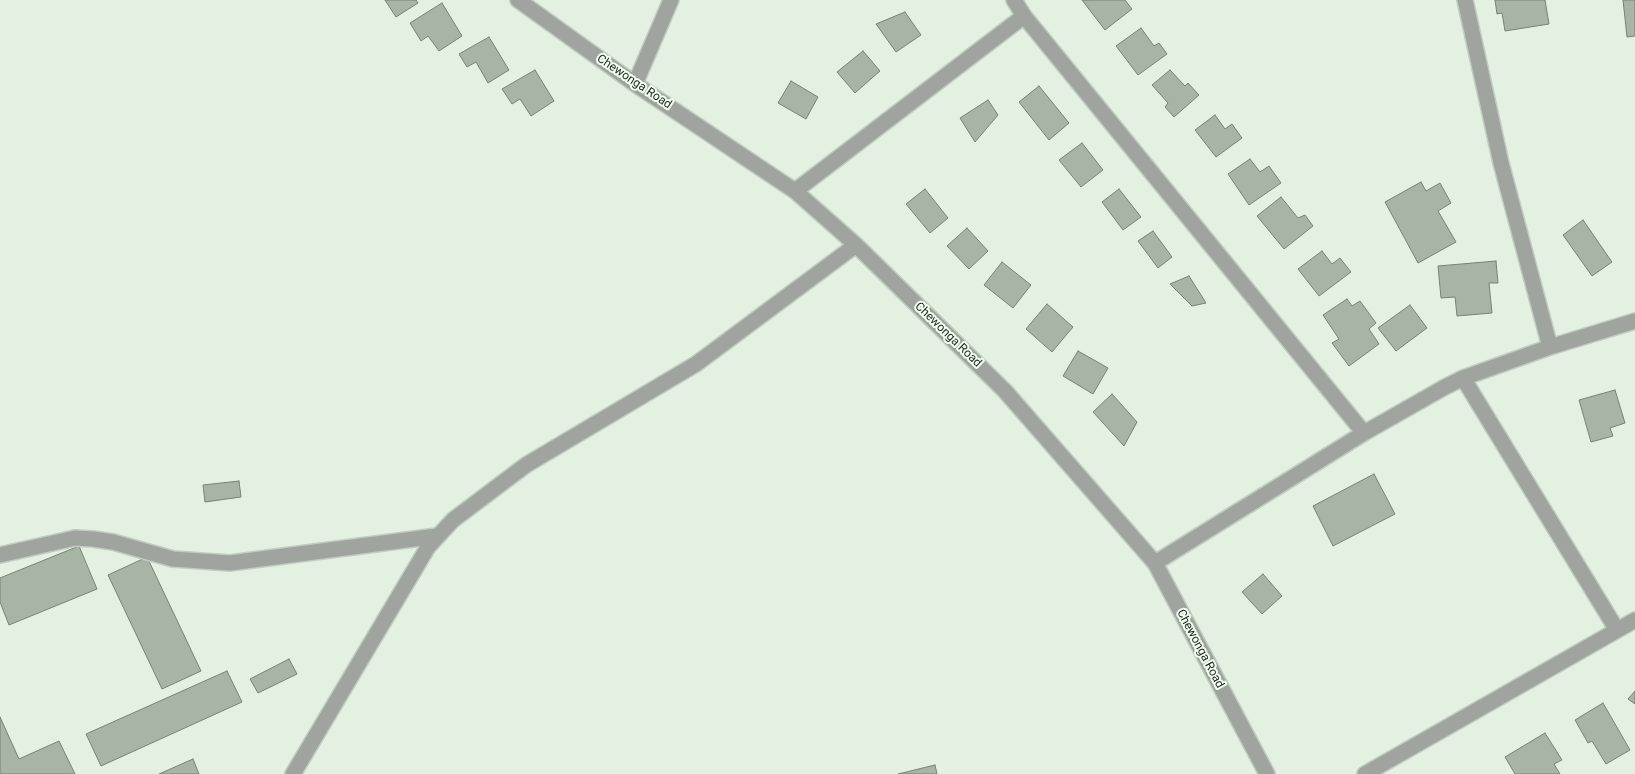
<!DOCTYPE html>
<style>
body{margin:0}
canvas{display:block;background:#e4f1e2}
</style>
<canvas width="1635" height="774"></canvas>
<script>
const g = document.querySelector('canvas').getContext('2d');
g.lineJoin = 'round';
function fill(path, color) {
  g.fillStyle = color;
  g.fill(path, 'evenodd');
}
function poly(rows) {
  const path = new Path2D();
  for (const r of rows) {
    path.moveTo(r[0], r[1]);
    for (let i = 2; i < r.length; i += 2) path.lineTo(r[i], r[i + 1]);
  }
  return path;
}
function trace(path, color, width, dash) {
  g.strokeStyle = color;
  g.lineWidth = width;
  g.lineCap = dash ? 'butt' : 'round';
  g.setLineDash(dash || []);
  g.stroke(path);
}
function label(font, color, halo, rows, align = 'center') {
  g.font = font + ' Roboto,sans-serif';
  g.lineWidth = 4;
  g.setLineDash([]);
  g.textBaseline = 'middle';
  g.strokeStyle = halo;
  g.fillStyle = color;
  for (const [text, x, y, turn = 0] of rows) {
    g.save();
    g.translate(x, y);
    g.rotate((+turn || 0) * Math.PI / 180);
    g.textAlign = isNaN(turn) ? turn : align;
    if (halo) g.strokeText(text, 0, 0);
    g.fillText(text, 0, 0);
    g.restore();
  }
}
const building = poly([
 [385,0,416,0,418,3,396,17,385,0],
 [1082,0,1125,0,1132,9,1105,30,1082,0],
 [1495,0,1545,0,1549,24,1505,31,1502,13,1497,14,1495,0],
 [1623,0,1635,0,1635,36,1627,37,1623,0],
 [442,3,462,36,439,51,428,36,421,41,410,23,442,3],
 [905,12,921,35,896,52,876,24,905,12],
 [1141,28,1154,46,1159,43,1167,54,1138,75,1116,46,1141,28],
 [489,37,509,70,488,83,476,62,467,67,459,54,489,37],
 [863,51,880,71,855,93,837,72,863,51],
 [535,70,554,101,531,116,520,99,512,104,502,89,535,70],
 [1170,70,1185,86,1188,83,1199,95,1174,117,1165,107,1168,103,1152,85,1170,70],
 [791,81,818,97,806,119,778,103,791,81],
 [1039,86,1069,123,1049,140,1019,102,1039,86],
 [988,100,998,115,975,142,960,118,988,100],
 [1215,115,1225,129,1232,124,1242,138,1216,157,1195,130,1215,115],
 [1082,143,1103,170,1081,187,1059,160,1082,143],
 [1250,159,1260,172,1269,166,1281,183,1249,205,1228,174,1250,159],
 [1421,182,1426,191,1440,183,1451,203,1438,211,1456,242,1418,263,1385,202,1421,182],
 [925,189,948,218,930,233,906,204,925,189],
 [1119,189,1141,217,1123,230,1102,202,1119,189],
 [1281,197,1298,218,1305,215,1313,226,1284,249,1257,216,1281,197],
 [1583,220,1612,262,1592,276,1563,235,1583,220],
 [967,228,988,251,969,269,947,246,967,228],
 [1153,231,1172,257,1158,268,1138,241,1153,231],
 [1322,251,1332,264,1340,258,1351,272,1319,296,1298,269,1322,251],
 [1496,261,1498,283,1489,283,1492,313,1457,316,1455,297,1441,298,1438,266,1496,261],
 [1002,262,1031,285,1013,308,984,285,1002,262],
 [1189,276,1206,303,1192,306,1170,284,1189,276],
 [1347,299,1352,306,1360,301,1376,323,1369,329,1379,344,1349,366,1332,343,1339,339,1323,315,1347,299],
 [1047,304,1073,327,1052,352,1026,329,1047,304],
 [1410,305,1427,328,1396,351,1378,328,1410,305],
 [1078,351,1108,368,1093,394,1063,376,1078,351],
 [1615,390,1625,423,1610,428,1613,436,1591,442,1579,400,1615,390],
 [1112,394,1137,422,1124,446,1093,412,1112,394],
 [1374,474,1395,514,1333,546,1313,506,1374,474],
 [239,481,241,497,205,502,203,485,239,481],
 [79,546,97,589,9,625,0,602,0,578,79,546],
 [147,557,201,671,162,689,108,575,147,557],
 [1263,574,1282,596,1262,614,1242,592,1263,574],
 [289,659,297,674,258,693,250,679,289,659],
 [227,671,242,702,101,766,86,734,227,671],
 [1635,691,1635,704,1628,699,1635,691],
 [1603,703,1630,750,1606,764,1592,741,1588,743,1575,720,1603,703],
 [0,717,19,759,59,741,75,774,0,774,0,717],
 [1545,733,1562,760,1554,764,1560,774,1515,774,1505,757,1545,733],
 [193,759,199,774,159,774,193,759],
 [935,765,937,774,898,774,935,765]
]);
fill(building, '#a7b4a6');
trace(building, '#778375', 1);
const street = poly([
 [518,0,635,84,795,191,856,245,1005,391,1155,563,1267,774],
 [1014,0,1024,16,1364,433],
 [1465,0,1501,163,1550,347],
 [635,84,671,0],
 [795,191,1024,16],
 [1463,378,1617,630],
 [0,555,75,538,93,539,113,542,173,559,230,563,437,536],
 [1155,563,1364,433,1445,387,1463,378,1550,347,1635,321],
 [293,774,428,547,453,520,526,465,696,364,856,245],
 [1365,774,1635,620]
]);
trace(street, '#c1cdc0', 18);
trace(street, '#9fa49e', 15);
label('12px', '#242924', '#f2fff0', [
 ["Chewonga Road",634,82,34],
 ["Chewonga Road",948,335,44],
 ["Chewonga Road",1200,649,62]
]);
</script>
